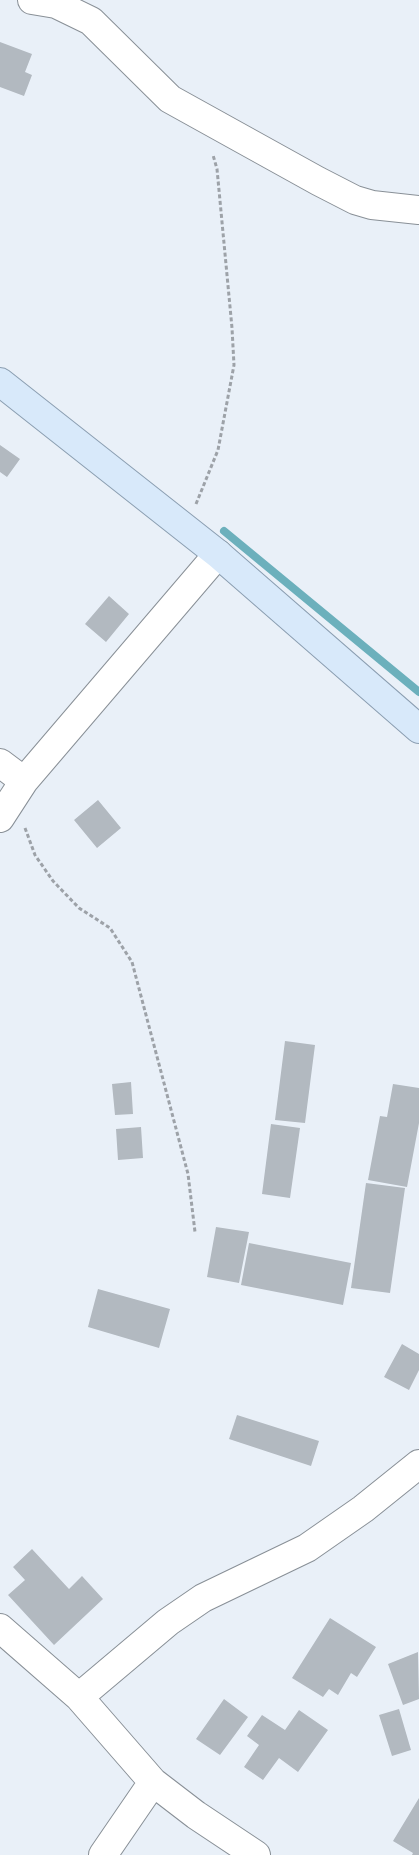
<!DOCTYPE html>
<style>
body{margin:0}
canvas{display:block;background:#e9f0f8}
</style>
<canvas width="419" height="1855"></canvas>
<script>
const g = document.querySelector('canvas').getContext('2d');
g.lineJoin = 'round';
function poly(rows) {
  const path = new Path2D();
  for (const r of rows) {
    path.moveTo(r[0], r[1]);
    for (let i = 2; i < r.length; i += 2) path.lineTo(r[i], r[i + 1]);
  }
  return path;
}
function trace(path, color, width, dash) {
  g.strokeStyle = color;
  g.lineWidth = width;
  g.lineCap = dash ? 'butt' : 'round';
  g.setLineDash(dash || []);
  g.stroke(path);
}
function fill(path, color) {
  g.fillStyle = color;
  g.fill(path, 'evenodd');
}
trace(poly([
 [224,531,419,692]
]), '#6cb0bc', 8);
fill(poly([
 [0,42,32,54,25,72,32,75,24,96,0,87],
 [0,445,20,459,7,477,0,472],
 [109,596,129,614,106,642,85,624],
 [98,800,121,828,97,848,74,820],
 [285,1041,315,1045,305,1123,275,1120],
 [131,1082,133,1114,115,1115,112,1084],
 [393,1084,419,1088,419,1123,407,1187,368,1180,380,1116,387,1117],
 [271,1124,300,1128,290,1198,262,1194],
 [141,1127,143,1158,118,1160,116,1129],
 [366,1183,405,1188,390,1293,351,1288],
 [216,1227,249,1232,239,1283,207,1277],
 [249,1243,351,1263,343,1305,241,1285],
 [98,1289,170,1309,159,1348,88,1327],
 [402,1344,419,1354,419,1370,409,1390,384,1377],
 [237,1415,319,1441,311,1466,229,1439],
 [32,1549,69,1589,82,1576,103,1599,54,1645,8,1595,25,1580,13,1567],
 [330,1618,376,1647,357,1677,351,1673,338,1695,329,1689,323,1697,292,1678],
 [418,1652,419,1699,403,1705,388,1664],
 [224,1699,248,1717,220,1755,196,1739],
 [399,1709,411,1750,392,1756,379,1715],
 [299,1710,328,1730,298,1772,279,1758,263,1780,244,1767,259,1745,247,1736,262,1715,285,1730],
 [419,1798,419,1855,412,1855,413,1853,393,1841]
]), '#b2b9c0');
const minor = poly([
 [32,0,56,4,91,21,170,99,318,181,355,200,372,205,419,210],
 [0,763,24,781],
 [0,818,24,781,218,554],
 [0,1628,79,1697,153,1782,196,1815,256,1855],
 [79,1697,168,1622,203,1598,307,1548,363,1509,419,1464],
 [103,1855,153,1782]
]);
const major = poly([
 [0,382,218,554,419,729]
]);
trace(minor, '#899097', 30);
trace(major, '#8b9eb1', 30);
trace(poly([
 [196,504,218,450,234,365,232,328,217,169,213,155],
 [25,828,35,855,53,881,79,908,110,928,132,962,188,1174,195,1232]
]), '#9da2a8', 3, [4, 2.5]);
trace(minor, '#fff', 28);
trace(major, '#d8e9fa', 28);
</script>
